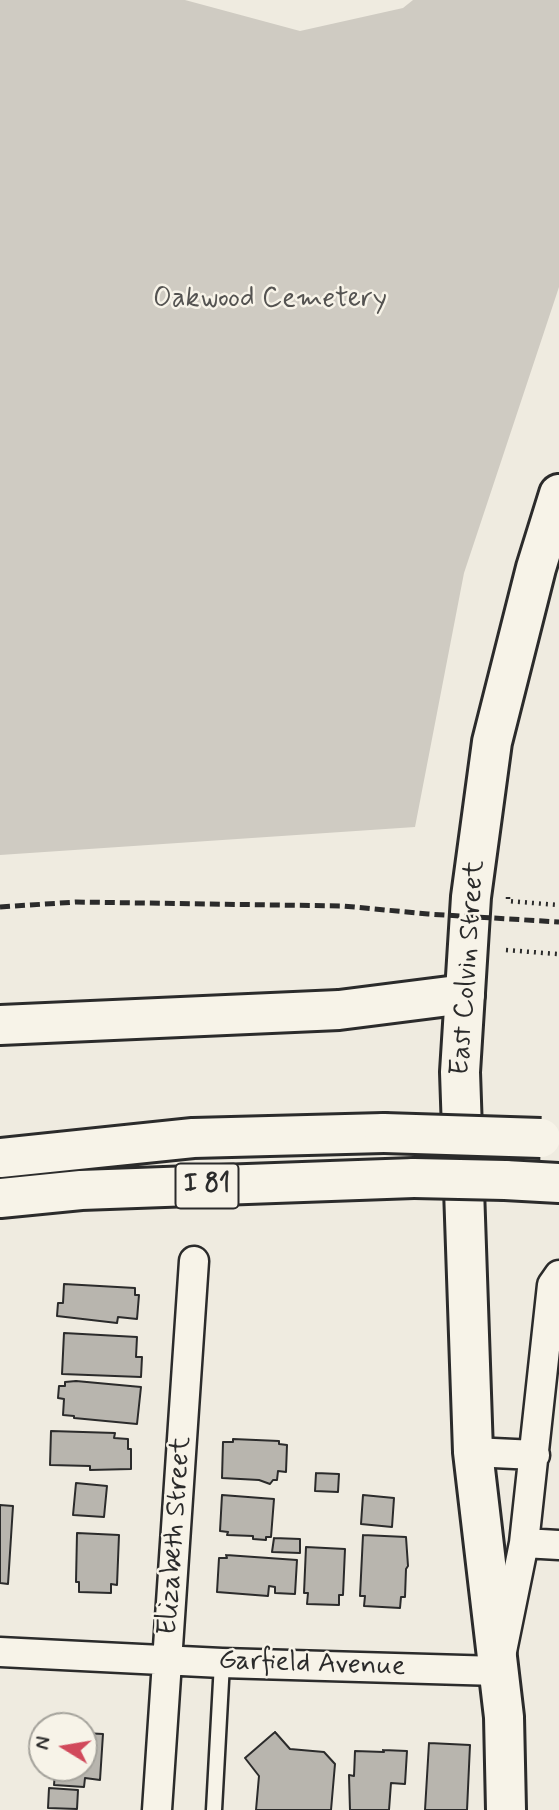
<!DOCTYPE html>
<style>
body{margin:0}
#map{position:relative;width:559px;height:1810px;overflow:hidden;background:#efebe0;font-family:Mynerve,sans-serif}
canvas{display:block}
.north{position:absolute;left:28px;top:1712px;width:70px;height:70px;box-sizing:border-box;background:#f7f3e8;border:2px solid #a5a39c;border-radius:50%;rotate:281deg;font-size:19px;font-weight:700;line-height:28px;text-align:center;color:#2b2b2b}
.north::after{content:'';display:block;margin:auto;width:24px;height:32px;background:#d1495b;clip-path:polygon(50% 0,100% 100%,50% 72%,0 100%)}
</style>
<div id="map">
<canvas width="559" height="1810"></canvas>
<div class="north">N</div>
</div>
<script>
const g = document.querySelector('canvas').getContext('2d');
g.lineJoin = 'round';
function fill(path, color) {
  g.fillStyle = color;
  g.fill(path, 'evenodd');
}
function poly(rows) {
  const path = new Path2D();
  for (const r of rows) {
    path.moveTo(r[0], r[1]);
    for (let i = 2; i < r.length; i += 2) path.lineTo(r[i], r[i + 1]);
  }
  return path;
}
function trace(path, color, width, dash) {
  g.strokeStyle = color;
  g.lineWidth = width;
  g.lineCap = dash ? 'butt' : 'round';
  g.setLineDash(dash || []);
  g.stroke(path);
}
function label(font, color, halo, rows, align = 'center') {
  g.font = font + ' Mynerve,sans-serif';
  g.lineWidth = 5;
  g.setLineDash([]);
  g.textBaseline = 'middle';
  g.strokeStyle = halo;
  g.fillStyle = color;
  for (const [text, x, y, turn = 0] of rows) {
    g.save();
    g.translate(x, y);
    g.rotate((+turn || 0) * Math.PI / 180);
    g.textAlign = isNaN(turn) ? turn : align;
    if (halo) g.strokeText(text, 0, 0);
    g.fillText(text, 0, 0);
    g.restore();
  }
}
fill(poly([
 [0,0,185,0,300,31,403,8,413,0,559,0,559,287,464,573,415,827,0,855]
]), '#cfcbc2');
const building = poly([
 [64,1284,135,1288,135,1295,139,1295,137,1319,118,1317,117,1323,57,1316,58,1303,63,1303,64,1284],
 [64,1333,137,1337,136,1357,142,1357,141,1377,62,1374,64,1333],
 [76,1381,141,1387,137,1424,74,1418,74,1416,63,1415,64,1399,58,1398,59,1386,65,1386,65,1382,76,1381],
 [51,1431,115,1433,114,1438,128,1439,128,1449,131,1449,131,1469,90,1470,90,1466,50,1465,51,1431],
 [233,1439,279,1441,279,1444,287,1445,286,1472,278,1471,277,1480,273,1480,270,1484,259,1480,222,1478,223,1442,233,1442,233,1439],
 [316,1473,339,1474,338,1492,315,1491,316,1473],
 [76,1483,107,1486,104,1517,73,1515,76,1483],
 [222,1495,274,1499,271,1537,266,1537,266,1540,253,1539,253,1536,227,1535,228,1532,220,1531,222,1495],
 [363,1495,394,1498,392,1527,361,1524,363,1495],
 [0,1505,13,1506,8,1584,0,1583,0,1505],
 [77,1533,119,1535,117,1585,111,1584,111,1593,79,1592,79,1582,76,1582,77,1533],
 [363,1535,406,1537,408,1566,406,1569,405,1597,401,1597,400,1608,364,1606,365,1596,360,1596,363,1535],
 [274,1538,300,1539,300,1553,272,1552,274,1538],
 [306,1547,345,1549,343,1595,339,1595,339,1605,307,1604,308,1593,304,1593,306,1547],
 [226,1555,297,1560,295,1594,275,1593,275,1587,269,1586,268,1596,217,1592,219,1558,227,1558,226,1555],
 [275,1732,290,1749,324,1752,335,1764,331,1810,256,1810,259,1776,245,1758,275,1732],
 [84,1733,103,1734,100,1780,85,1778,84,1787,54,1785,55,1773,58,1774,59,1768,84,1768,84,1733],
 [429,1743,470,1745,467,1810,425,1810,429,1743],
 [383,1750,407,1751,405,1784,391,1783,389,1810,350,1810,349,1775,354,1776,355,1751,384,1752,383,1750],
 [49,1788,78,1790,77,1809,48,1808,49,1788]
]);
fill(building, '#b8b5ae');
trace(building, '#2b2b2b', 2);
const lane = poly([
 [214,1810,222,1663]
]);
const street = poly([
 [473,1452,535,1455],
 [524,1543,559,1545],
 [0,1652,222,1663,498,1671,524,1543,552,1285,559,1275],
 [157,1810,194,1261]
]);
const secondary = poly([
 [506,1810,504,1717,473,1452,460,1072,471,897,492,742,536,568,559,494]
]);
const highway = poly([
 [0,1025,339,1010,465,994],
 [0,1158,193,1138,384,1133],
 [505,1180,559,1183],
 [0,1198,81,1190,414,1178]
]);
trace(lane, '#2b2b2b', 19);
trace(street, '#2b2b2b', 33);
trace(secondary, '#2b2b2b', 44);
trace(highway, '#2b2b2b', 44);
trace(poly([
 [508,897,508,901,558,905],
 [506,950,557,954]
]), '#2b2b2b', 4.5, [2, 5]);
trace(lane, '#f7f3e8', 14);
trace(street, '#f7f3e8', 28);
trace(secondary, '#f7f3e8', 38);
trace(highway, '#f7f3e8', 38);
trace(poly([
 [0,907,76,902,343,906,428,914,559,922]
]), '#2b2b2b', 5, [10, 5]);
const highwayBridge = poly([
 [384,1133,541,1138],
 [414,1178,505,1180]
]);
trace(highwayBridge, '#2b2b2b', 44, []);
trace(highwayBridge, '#f7f3e8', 38);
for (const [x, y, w] of [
 [207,1186,63]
]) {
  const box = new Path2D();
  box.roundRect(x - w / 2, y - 22.5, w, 45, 5);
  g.fillStyle = '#f7f3e8';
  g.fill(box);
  trace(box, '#2b2b2b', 2);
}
label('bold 26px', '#2b2b2b', null, [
 ["I 81",207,1186]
]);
label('28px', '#545351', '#f7f3e8', [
 ["Oakwood Cemetery",270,300]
]);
label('28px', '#2b2b2b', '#f7f3e8', [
 ["East Colvin Street",469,968,-86],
 ["Elizabeth Street",176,1536,-86],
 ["Garfield Avenue",312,1665,2]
]);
</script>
